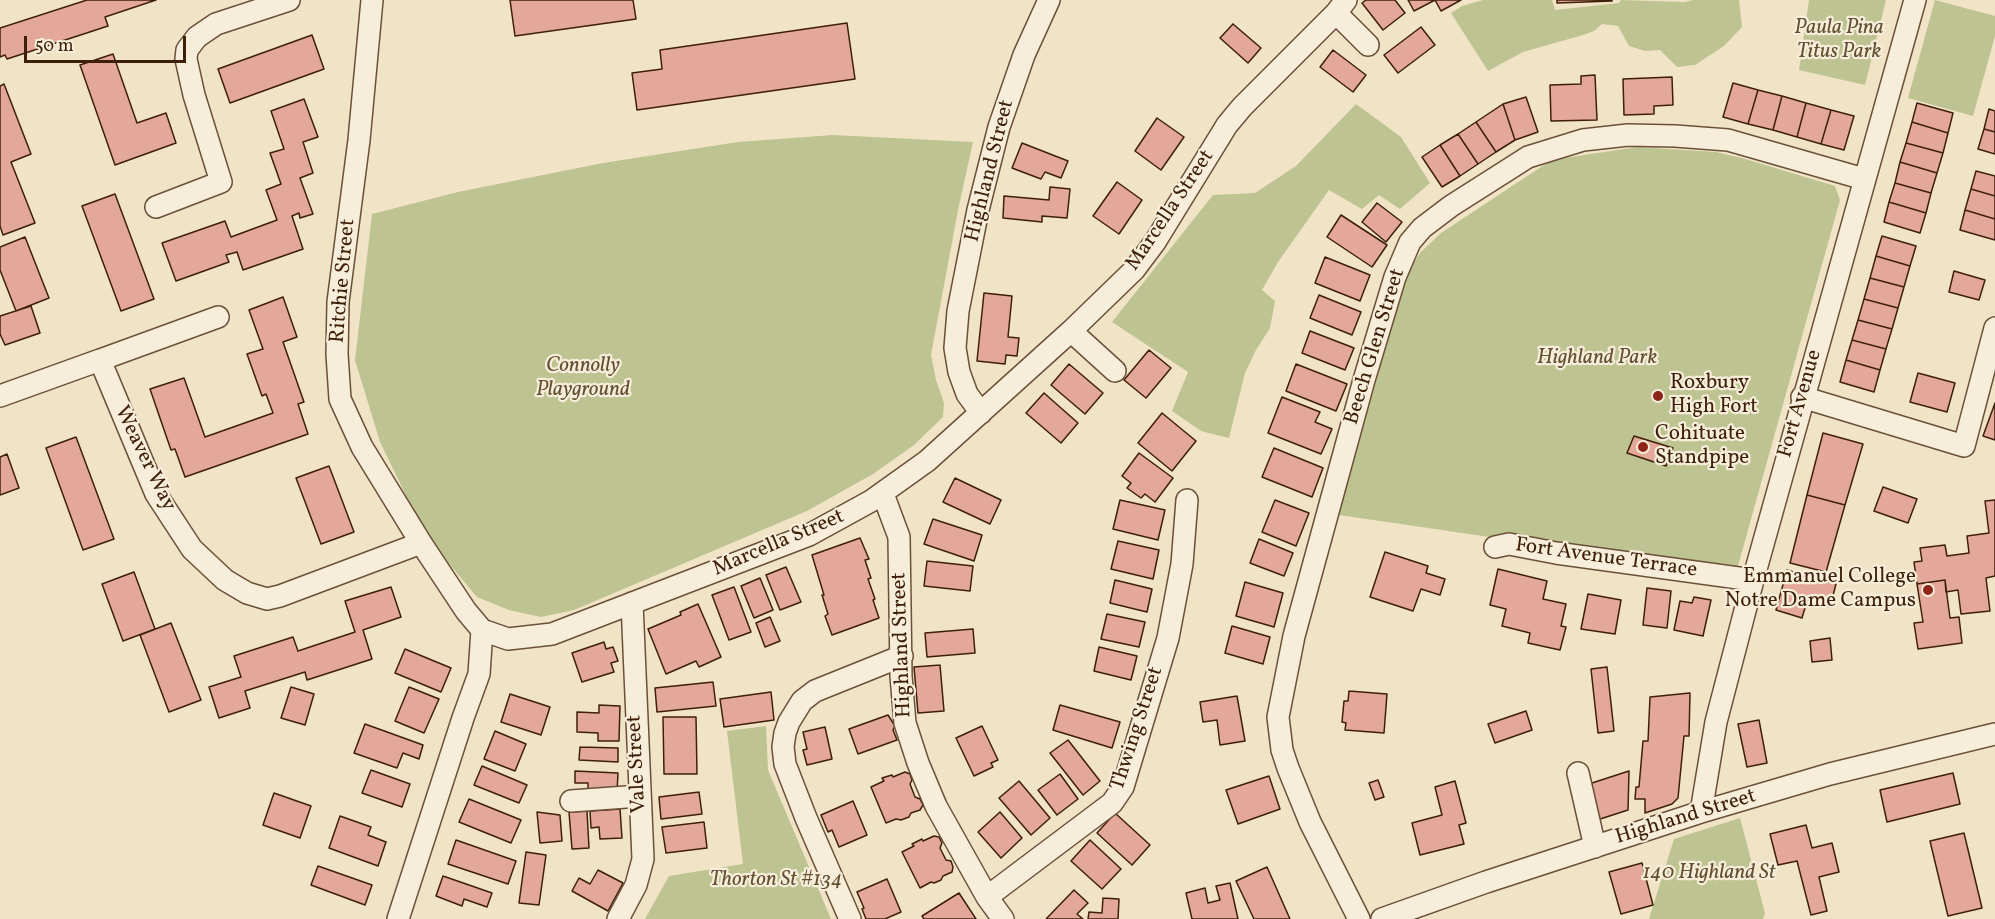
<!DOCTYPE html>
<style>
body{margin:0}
#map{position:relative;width:1995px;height:919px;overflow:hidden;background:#f1e3c6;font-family:Vollkorn,serif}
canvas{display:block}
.scale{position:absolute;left:24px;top:36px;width:162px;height:27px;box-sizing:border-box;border:3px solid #3e1f08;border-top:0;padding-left:8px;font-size:18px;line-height:21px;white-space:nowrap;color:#3e1f08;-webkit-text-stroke:4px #f6edda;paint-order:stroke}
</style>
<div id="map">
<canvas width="1995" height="919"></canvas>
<div class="scale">50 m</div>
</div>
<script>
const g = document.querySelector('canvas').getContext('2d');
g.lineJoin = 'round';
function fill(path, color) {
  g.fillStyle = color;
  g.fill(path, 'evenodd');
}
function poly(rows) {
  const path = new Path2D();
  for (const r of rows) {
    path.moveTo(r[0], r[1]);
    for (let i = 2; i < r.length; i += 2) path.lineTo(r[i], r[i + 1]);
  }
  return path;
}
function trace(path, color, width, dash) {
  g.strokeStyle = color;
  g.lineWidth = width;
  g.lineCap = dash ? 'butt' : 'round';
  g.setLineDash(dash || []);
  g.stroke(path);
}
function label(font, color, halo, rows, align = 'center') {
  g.font = font + ' Vollkorn,serif';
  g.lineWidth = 4.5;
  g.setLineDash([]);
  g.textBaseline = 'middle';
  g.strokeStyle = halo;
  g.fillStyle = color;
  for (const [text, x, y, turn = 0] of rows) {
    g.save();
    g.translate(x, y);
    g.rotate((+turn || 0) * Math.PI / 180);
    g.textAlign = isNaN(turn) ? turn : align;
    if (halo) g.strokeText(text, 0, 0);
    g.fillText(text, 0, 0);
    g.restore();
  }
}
fill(poly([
 [1483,0,1552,0,1555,10,1619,3,1621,0,1685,2,1693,0,1739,0,1742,27,1724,46,1695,65,1677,67,1660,50,1645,51,1629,46,1618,26,1602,24,1594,31,1583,35,1523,52,1488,71,1451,13,1462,6],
 [1809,0,1886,0,1865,85,1799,70],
 [1935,0,1995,16,1995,36,1973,116,1908,98],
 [1356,104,1401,137,1430,183,1400,209,1379,195,1362,209,1329,190,1278,262,1262,290,1275,301,1270,328,1256,350,1245,373,1229,438,1201,431,1172,411,1188,372,1112,322,1213,195,1255,193,1296,166],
 [833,135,973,142,958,210,931,355,936,380,944,403,943,417,914,445,873,474,807,511,574,610,541,617,509,610,477,597,425,535,380,442,355,360,372,214,458,192,603,163,738,142],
 [1637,147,1716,152,1742,158,1835,186,1840,200,1736,573,1339,515,1406,273,1421,252,1441,233,1547,163,1558,159],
 [766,726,768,770,831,919,645,919,669,876,743,864,727,731],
 [1740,818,1765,913,1763,919,1649,919,1674,839]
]), '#bec392');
const building = poly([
 [87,0,156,0,105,17,108,26,7,59,5,55,0,57,0,28,87,0],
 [510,0,633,0,636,19,515,36,510,0],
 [1366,0,1395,0,1405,13,1383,30,1362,3,1366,0],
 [1408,0,1435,0,1414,11,1408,0],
 [1435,0,1461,0,1441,11,1435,0],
 [1557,0,1612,0,1612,1,1557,3,1557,0],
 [847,23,855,79,637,110,632,73,662,69,660,50,847,23],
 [1233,24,1261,48,1248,63,1220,38,1233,24],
 [1421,27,1435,45,1398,73,1384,55,1421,27],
 [312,35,324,69,230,103,218,69,312,35],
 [1333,50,1366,75,1353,92,1320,67,1333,50],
 [113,54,137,123,166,113,176,143,115,165,80,65,113,54],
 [1595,75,1597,120,1551,121,1550,85,1581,84,1581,76,1595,75],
 [1672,77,1673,105,1654,106,1654,114,1624,115,1623,79,1672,77],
 [1733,83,1758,90,1748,124,1723,117,1733,83],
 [4,84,31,154,11,162,35,223,3,235,0,226,0,86,4,84],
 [1758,90,1782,96,1773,130,1748,124,1758,90],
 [1782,96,1806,103,1797,137,1773,130,1782,96],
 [1526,97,1538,132,1515,140,1503,104,1526,97],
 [304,99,318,137,303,142,313,173,300,178,313,214,300,218,299,213,292,216,303,249,243,270,237,252,226,255,229,262,176,281,162,243,225,221,231,237,277,220,266,190,281,184,270,153,284,149,271,111,304,99],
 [1806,103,1831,110,1821,144,1797,137,1806,103],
 [1917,103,1953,113,1948,133,1912,122,1917,103],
 [1503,104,1515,140,1496,152,1476,122,1503,104],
 [1989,109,1995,111,1995,132,1984,129,1989,109],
 [1831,110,1854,116,1844,150,1821,144,1831,110],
 [1157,118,1184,137,1161,170,1135,151,1157,118],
 [1476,122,1496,152,1478,164,1458,134,1476,122],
 [1912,122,1948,133,1943,153,1906,143,1912,122],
 [1984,129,1995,132,1995,154,1978,149,1984,129],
 [1458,134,1478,164,1460,176,1440,145,1458,134],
 [1022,143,1068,161,1061,178,1045,172,1041,179,1012,168,1022,143],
 [1906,143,1943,153,1937,173,1900,162,1906,143],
 [1440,145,1460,176,1442,187,1422,157,1440,145],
 [1900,162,1937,173,1931,193,1895,183,1900,162],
 [1976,171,1995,176,1995,196,1971,189,1976,171],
 [1117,182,1142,200,1119,234,1093,216,1117,182],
 [1895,183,1931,193,1926,213,1889,202,1895,183],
 [1050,187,1070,189,1067,218,1042,216,1042,222,1003,218,1004,196,1049,200,1050,187],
 [1971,189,1995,196,1995,219,1965,210,1971,189],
 [115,194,154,299,121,311,82,206,115,194],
 [1889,202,1926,213,1920,233,1884,222,1889,202],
 [1377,203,1402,222,1386,242,1362,222,1377,203],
 [1965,210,1995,219,1995,240,1960,230,1965,210],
 [1341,215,1387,245,1372,267,1327,237,1341,215],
 [1882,236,1916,246,1910,266,1876,256,1882,236],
 [25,237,49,298,16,311,0,270,0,247,25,237],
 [1876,256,1910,266,1904,287,1870,278,1876,256],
 [1325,257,1370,275,1360,301,1315,283,1325,257],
 [1954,271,1985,280,1979,300,1949,292,1954,271],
 [1870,278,1904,287,1898,308,1864,299,1870,278],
 [984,293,1012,296,1008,337,1019,338,1017,356,1006,355,1005,364,977,361,984,293],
 [1319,295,1361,312,1352,335,1310,318,1319,295],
 [283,297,297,337,283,342,304,402,298,404,308,434,185,477,175,449,171,450,150,389,184,378,205,437,273,413,266,394,262,396,247,354,263,349,249,310,283,297],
 [1864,299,1898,308,1892,329,1858,320,1864,299],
 [31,306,40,333,5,345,0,334,0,316,31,306],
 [1858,320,1892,329,1886,349,1852,340,1858,320],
 [1310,331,1354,348,1345,370,1302,353,1310,331],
 [1852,340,1886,349,1880,370,1846,360,1852,340],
 [1149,350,1171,368,1146,398,1124,380,1149,350],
 [1846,360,1880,370,1874,392,1840,382,1846,360],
 [1069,364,1103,393,1085,414,1051,385,1069,364],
 [1296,364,1347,384,1336,411,1286,391,1296,364],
 [1918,373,1955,383,1947,412,1910,402,1918,373],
 [1044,393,1078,423,1061,443,1026,413,1044,393],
 [1282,397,1320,412,1315,422,1332,429,1321,454,1268,433,1282,397],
 [1995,403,1995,440,1983,436,1995,403],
 [1162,413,1196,441,1172,471,1138,443,1162,413],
 [1823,433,1863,444,1845,505,1807,495,1823,433],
 [1634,436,1673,448,1666,466,1627,453,1634,436],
 [76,437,114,539,83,550,46,448,76,437],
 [1274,448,1323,468,1312,497,1262,477,1274,448],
 [1139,453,1173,478,1155,502,1145,494,1141,498,1127,488,1131,483,1122,476,1139,453],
 [7,454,19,488,0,495,0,457,7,454],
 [329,466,354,532,321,544,296,478,329,466],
 [955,478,1001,500,990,524,943,502,955,478],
 [1883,487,1917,499,1908,523,1874,511,1883,487],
 [1807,495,1845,505,1826,572,1790,563,1807,495],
 [1120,500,1165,510,1158,540,1113,529,1120,500],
 [1275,500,1309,513,1296,546,1262,532,1275,500],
 [1995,500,1995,576,1986,578,1990,611,1961,614,1958,590,1946,592,1945,580,1917,584,1914,562,1922,561,1920,548,1945,545,1947,556,1969,553,1967,536,1989,533,1985,501,1995,500],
 [933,519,982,535,974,561,924,544,933,519],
 [860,538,869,559,865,560,871,578,868,579,875,599,873,600,879,618,832,635,825,616,828,614,822,595,824,595,812,555,860,538],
 [1259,539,1293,553,1284,576,1250,563,1259,539],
 [1118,541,1159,550,1153,579,1111,569,1118,541],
 [1385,552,1428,566,1426,573,1445,579,1440,595,1421,589,1413,611,1370,597,1385,552],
 [927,561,973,566,970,591,924,586,927,561],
 [786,567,801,602,780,610,766,575,786,567],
 [1498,569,1547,581,1543,599,1566,604,1561,626,1566,627,1560,650,1528,643,1530,633,1502,626,1506,609,1490,605,1498,569],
 [1787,570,1836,584,1830,607,1807,601,1802,618,1776,610,1787,570],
 [134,572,155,629,123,641,102,584,134,572],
 [760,578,773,610,754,618,741,586,760,578],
 [1115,580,1152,589,1147,612,1110,603,1115,580],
 [1945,580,1950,618,1959,617,1962,643,1918,649,1914,623,1923,622,1917,584,1945,580],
 [1245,582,1283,593,1274,627,1236,616,1245,582],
 [391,587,401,617,363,630,372,659,307,680,305,672,245,691,250,708,219,718,209,687,241,677,234,656,293,637,298,651,355,632,345,601,391,587],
 [734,587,751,632,729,640,712,595,734,587],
 [1647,588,1671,591,1667,628,1643,625,1647,588],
 [1588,594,1621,600,1615,634,1581,629,1588,594],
 [1694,597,1711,600,1703,636,1674,630,1680,601,1692,603,1694,597],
 [698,604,721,657,699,667,696,661,666,674,648,629,681,615,680,612,698,604],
 [1107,614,1145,622,1139,647,1101,639,1107,614],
 [770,617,780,641,765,647,756,623,770,617],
 [171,623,201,700,169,712,140,635,171,623],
 [1232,626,1270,637,1263,664,1225,653,1232,626],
 [973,629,975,653,927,657,925,633,973,629],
 [1830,638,1832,660,1812,662,1810,641,1830,638],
 [604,642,606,649,613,647,618,661,611,663,614,672,582,682,572,653,604,642],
 [1099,647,1137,656,1131,680,1094,671,1099,647],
 [405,649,451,668,441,692,395,673,405,649],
 [940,665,944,711,918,713,914,667,940,665],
 [1607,667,1614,731,1598,733,1591,669,1607,667],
 [713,682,716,706,657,712,655,688,713,682],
 [291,687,314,694,305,725,281,718,291,687],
 [409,687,439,699,424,733,395,721,409,687],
 [1349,691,1387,694,1384,733,1345,730,1346,723,1342,722,1344,701,1348,701,1349,691],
 [771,692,774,720,724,727,720,699,771,692],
 [1690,693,1689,736,1684,736,1678,798,1672,804,1645,813,1645,799,1635,799,1636,787,1639,787,1643,741,1648,741,1650,697,1690,693],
 [510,694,550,707,541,735,501,722,510,694],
 [1237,696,1245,741,1220,745,1217,720,1203,722,1200,702,1237,696],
 [599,705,620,706,619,741,598,741,598,733,577,732,577,712,599,713,599,705],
 [1060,705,1120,722,1112,748,1053,730,1060,705],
 [1526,711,1532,730,1495,743,1488,724,1526,711],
 [888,715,895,726,893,730,897,740,858,754,849,729,888,715],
 [663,717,696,717,697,774,664,774,663,717],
 [1759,720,1767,763,1747,767,1738,724,1759,720],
 [365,724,423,745,419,759,403,753,397,768,354,753,365,724],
 [982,726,998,760,991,763,993,767,974,776,956,738,982,726],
 [825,727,832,759,807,765,803,750,807,749,803,732,825,727],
 [495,731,526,744,515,771,484,759,495,731],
 [1068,740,1100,781,1083,795,1050,753,1068,740],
 [580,747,618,748,618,762,579,760,580,747],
 [482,766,527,785,519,803,474,785,482,766],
 [371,770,410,784,402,807,362,793,371,770],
 [575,771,618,773,617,792,588,791,588,783,575,783,575,771],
 [1629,771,1628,810,1591,822,1592,783,1629,771],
 [905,772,910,774,912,780,910,784,915,797,920,799,923,805,920,810,911,813,909,817,901,820,896,819,886,823,871,787,884,781,882,778,892,775,893,777,905,772],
 [1953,773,1960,804,1887,822,1880,790,1953,773],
 [1060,774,1078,799,1057,815,1038,790,1060,774],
 [1269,776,1280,809,1238,824,1226,790,1269,776],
 [1378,780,1384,797,1375,800,1369,783,1378,780],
 [1019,781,1050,818,1031,835,999,798,1019,781],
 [1455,781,1466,823,1459,825,1464,844,1420,855,1412,823,1442,815,1435,787,1455,781],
 [699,792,702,814,661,819,659,797,699,792],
 [274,793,311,806,300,838,263,825,274,793],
 [469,799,521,820,511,843,459,822,469,799],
 [853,801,867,835,839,847,832,830,828,832,821,815,853,801],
 [620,809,622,838,600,839,599,827,591,828,590,811,620,809],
 [587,811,589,848,572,849,569,812,587,811],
 [537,812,560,815,562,841,540,843,537,812],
 [1000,812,1022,838,1001,858,978,832,1000,812],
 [1115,813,1150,845,1132,865,1097,833,1115,813],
 [340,816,371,827,368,835,386,842,378,866,329,848,340,816],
 [704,822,707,848,666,853,662,827,704,822],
 [1806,825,1812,848,1832,843,1839,872,1819,877,1827,911,1811,915,1797,861,1778,865,1770,834,1806,825],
 [1964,833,1982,908,1948,916,1930,841,1964,833],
 [934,836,939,837,942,843,940,848,946,860,951,861,953,867,952,872,943,876,941,880,934,883,931,882,920,888,902,852,914,846,912,844,922,839,923,841,934,836],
 [456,840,516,861,508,884,448,864,456,840],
 [1090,840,1121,869,1102,889,1071,861,1090,840],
 [526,852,546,855,539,905,519,903,526,852],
 [1642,863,1653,905,1621,914,1609,872,1642,863],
 [318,866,372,885,365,905,311,885,318,866],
 [1267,867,1290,919,1254,919,1236,881,1267,867],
 [598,870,623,883,608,911,572,891,579,878,590,884,598,870],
 [443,876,492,893,487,907,464,899,462,906,436,896,443,876],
 [887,879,901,912,885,919,866,919,862,909,864,908,857,892,887,879],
 [1230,883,1238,919,1192,919,1186,893,1205,888,1208,903,1220,900,1216,886,1230,883],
 [1074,890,1088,903,1077,914,1083,919,1046,919,1074,890],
 [959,893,976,919,924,919,922,916,959,893],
 [1103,898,1119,899,1118,919,1088,919,1089,912,1102,913,1103,898]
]);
fill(building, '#e4a89a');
trace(building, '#3e1f08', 1.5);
const minor = poly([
 [372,0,359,140,338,302,337,354,340,399,362,447,421,543,466,611,482,630,508,639,552,634,809,535,871,501,927,461,1071,331,1134,270,1155,242,1227,125,1242,107,1336,13,1346,0],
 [1336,13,1368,45],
 [156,207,221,182,194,95,186,59,187,50,197,37,216,24,289,0],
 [1071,331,1115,371],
 [100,360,218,317],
 [0,396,100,360,156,494,192,549,225,580,247,593,267,599,280,596,421,543],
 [1802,397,1964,446,1995,328],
 [981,413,967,394,959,372,955,348,958,311,978,210,999,127,1024,55,1049,0],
 [883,494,899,537,901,676,905,723,918,763,936,806,987,897,1003,919],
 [1495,547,1509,544,1556,553,1753,580],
 [1578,773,1595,847],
 [571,801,640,796],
 [1701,812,1716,722,1753,580,1915,0],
 [987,897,1112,803,1123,787,1168,638,1182,564,1187,500],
 [398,919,463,718,479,674,482,630],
 [618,919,636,885,643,859,632,603],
 [850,919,806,818,785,764,783,747,785,733,789,722,802,701,815,691,902,656],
 [1359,919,1310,822,1288,768,1282,750,1278,717,1294,636,1364,380,1395,277,1410,242,1422,228,1451,206,1528,157,1583,140,1628,135,1675,136,1728,140,1864,179],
 [1382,919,1486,882,1701,812,1830,774,1995,734]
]);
trace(minor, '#6b5038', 24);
trace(minor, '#f6edda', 21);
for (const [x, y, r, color] of [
 [1658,396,6,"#8f2418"],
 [1643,447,6,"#8f2418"],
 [1928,590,6,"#8f2418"]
]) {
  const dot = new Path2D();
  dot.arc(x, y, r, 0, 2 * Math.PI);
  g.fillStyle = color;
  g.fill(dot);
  trace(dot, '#f6edda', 2);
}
label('italic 21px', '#645031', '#f6edda', [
 ["Paula Pina",1839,29],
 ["Titus Park",1839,53],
 ["Highland Park",1597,359],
 ["Connolly",583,367],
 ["Playground",583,391],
 ["140 Highland St",1709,874],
 ["Thorton St #134",776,881]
]);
label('21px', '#3e1f08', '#f6edda', [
 ["Highland Street",991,171,-76],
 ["Marcella Street",1171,211,-56],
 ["Ritchie Street",344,281,-85],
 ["Beech Glen Street",1376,347,-73],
 ["Fort Avenue",1801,404,-74],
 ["Weaver Way",144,459,64],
 ["Marcella Street",779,544,-23],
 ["Fort Avenue Terrace",1606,559,8],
 ["Highland Street",903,645,-92],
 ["Thwing Street",1138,729,-72],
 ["Vale Street",638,764,-93],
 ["Highland Street",1686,818,-17]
]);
label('21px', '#3e1f08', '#f6edda', [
 ["Roxbury",1670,384],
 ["High Fort",1670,408],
 ["Cohituate",1655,435],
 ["Standpipe",1655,459],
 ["Emmanuel College",1916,578,"right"],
 ["Notre Dame Campus",1916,602,"right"]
], 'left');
</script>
